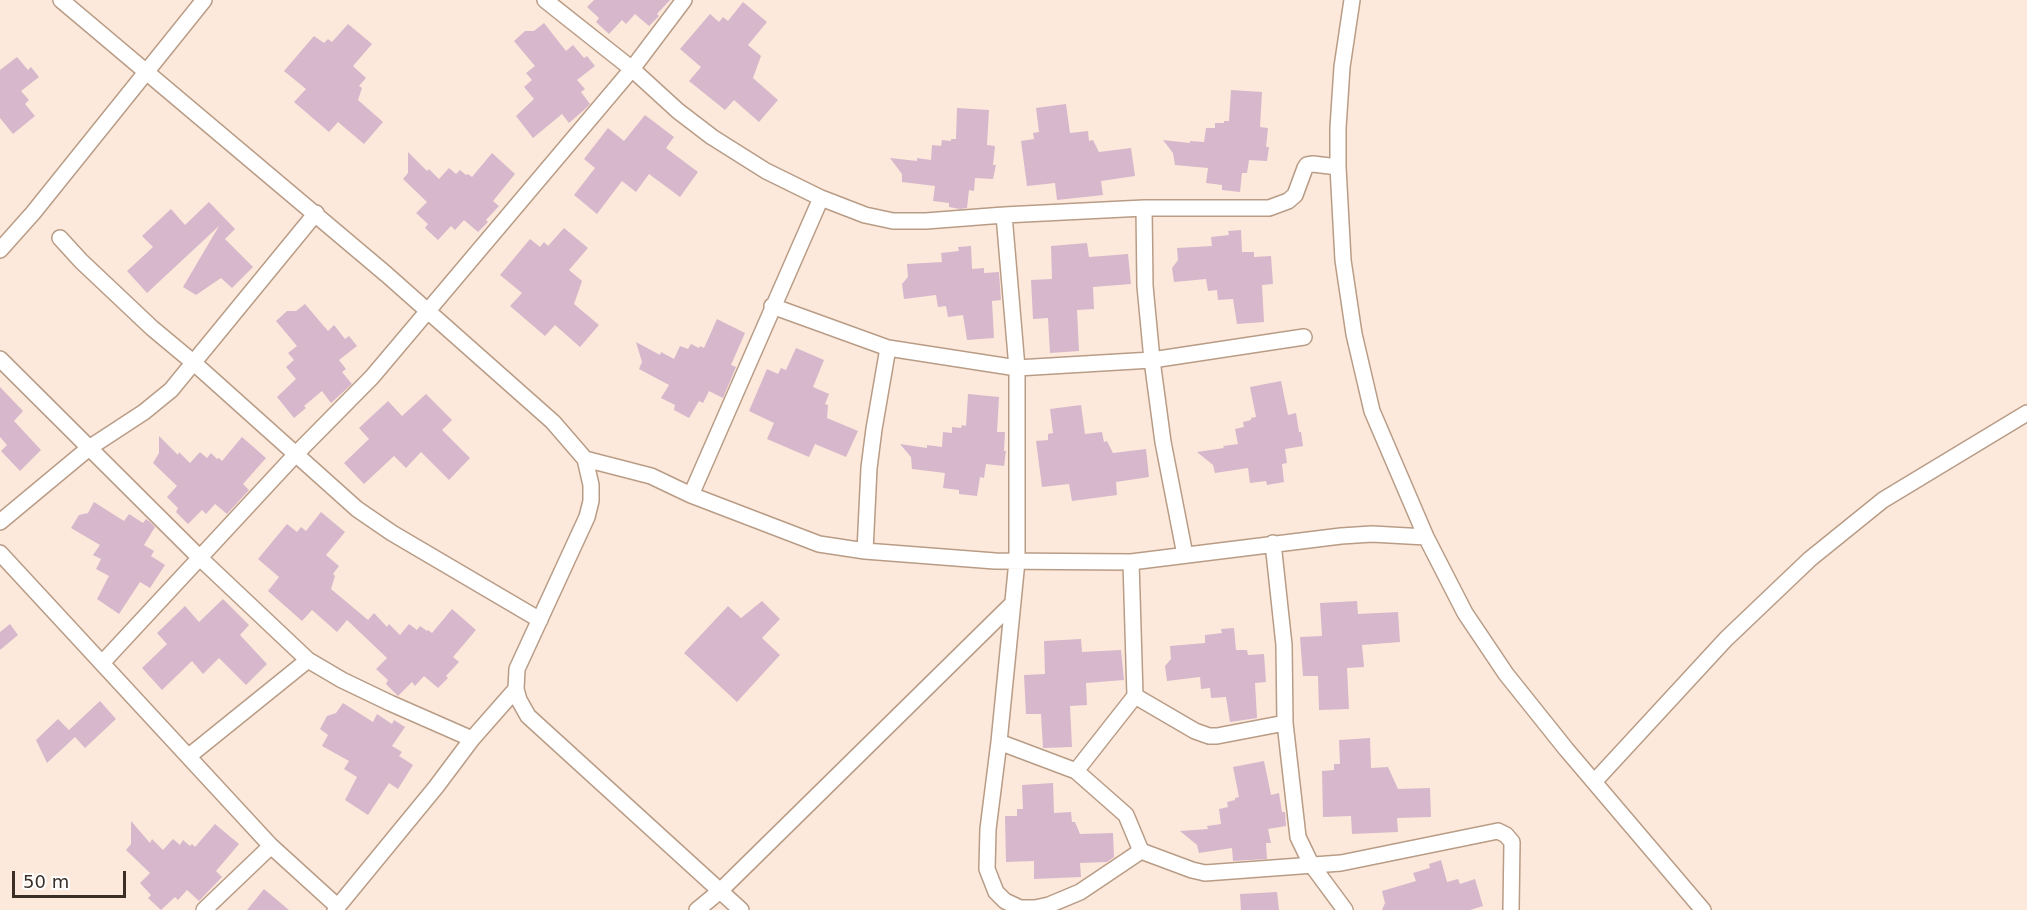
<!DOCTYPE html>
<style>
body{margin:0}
#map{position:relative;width:2027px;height:910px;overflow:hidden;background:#fce9db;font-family:"DejaVu Sans",sans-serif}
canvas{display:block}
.scale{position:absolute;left:12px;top:871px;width:114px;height:27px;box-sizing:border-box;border:3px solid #3a2e25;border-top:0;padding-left:8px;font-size:18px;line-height:21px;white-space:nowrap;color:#3a2e25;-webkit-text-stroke:4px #fff;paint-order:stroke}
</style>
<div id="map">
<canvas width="2027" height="910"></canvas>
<div class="scale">50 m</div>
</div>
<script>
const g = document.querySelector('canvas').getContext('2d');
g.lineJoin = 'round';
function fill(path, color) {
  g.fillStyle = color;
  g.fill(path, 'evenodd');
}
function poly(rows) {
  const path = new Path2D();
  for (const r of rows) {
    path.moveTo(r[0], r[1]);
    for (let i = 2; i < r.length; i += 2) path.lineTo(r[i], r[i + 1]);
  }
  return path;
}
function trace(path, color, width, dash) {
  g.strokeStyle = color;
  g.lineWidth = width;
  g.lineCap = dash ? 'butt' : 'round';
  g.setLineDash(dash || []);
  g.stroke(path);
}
fill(poly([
 [594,0,670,0,657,14,659,16,649,26,635,14,626,24,622,20,609,34,596,22,599,18,587,7],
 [743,2,767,22,748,45,761,56,753,78,778,100,759,122,734,100,725,110,689,81,701,67,680,49,710,14,719,22,723,17,728,21],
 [544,23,566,51,573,45,584,58,587,56,595,66,577,80,585,89,581,92,590,104,584,110,569,123,562,114,533,138,516,116,534,99,524,87,532,80,526,73,535,66,514,41,525,31,534,31],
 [348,24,372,44,353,66,366,78,359,86,362,88,358,100,383,122,364,144,338,122,329,132,294,102,306,89,284,71,314,36,324,43,328,39,332,42],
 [17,57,28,70,31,67,39,77,21,91,29,100,25,104,35,116,13,134,0,118,0,70],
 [1231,90,1262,92,1260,127,1268,128,1266,147,1269,147,1267,161,1249,160,1247,173,1242,173,1240,192,1222,190,1222,185,1206,183,1208,168,1175,165,1173,153,1163,140,1190,143,1190,141,1204,142,1206,128,1215,128,1215,123,1224,123,1224,121,1229,121],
 [1066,104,1070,133,1088,131,1089,141,1093,140,1099,152,1131,148,1135,176,1101,181,1103,195,1057,200,1055,183,1027,186,1021,141,1034,139,1033,133,1039,132,1036,108],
 [957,108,989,110,987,145,995,146,993,165,996,165,993,179,975,178,974,191,969,190,967,208,960,209,949,207,949,203,933,201,935,186,902,182,902,174,890,158,917,161,917,158,931,160,932,145,941,146,942,140,951,141,951,139,956,139],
 [645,115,674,137,666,148,698,172,680,197,649,174,636,192,622,181,597,214,574,195,595,168,584,159,608,128,624,141],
 [408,152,427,171,429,169,439,179,449,168,456,174,460,170,466,175,468,174,472,177,492,153,515,174,493,201,499,206,486,220,488,222,478,232,464,220,455,230,451,226,438,240,425,228,428,224,416,213,427,202,403,179,408,173],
 [209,202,235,229,225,239,253,267,232,288,221,278,196,295,183,287,219,226,147,293,127,271,153,247,142,236,171,209,185,225],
 [564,228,588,248,569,270,582,281,574,304,599,325,580,347,555,325,545,336,510,306,522,293,500,275,530,239,540,247,544,242,548,246],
 [1241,230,1242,252,1254,252,1254,257,1271,256,1273,284,1262,285,1264,322,1237,324,1233,299,1218,300,1217,290,1208,291,1206,279,1174,282,1172,268,1178,260,1177,248,1212,246,1211,237,1229,235,1228,231],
 [1087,243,1089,257,1128,254,1131,284,1093,287,1094,309,1077,310,1079,351,1050,353,1048,318,1033,319,1031,280,1052,279,1051,246],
 [971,246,972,269,984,268,984,273,999,272,1001,300,992,301,994,338,967,340,963,315,948,317,946,306,938,307,936,295,904,299,902,284,908,277,907,264,942,262,941,253,959,251,958,247],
 [305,304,328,331,334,325,345,339,349,336,357,346,339,360,346,369,342,372,352,384,331,403,322,391,304,406,306,408,294,418,277,397,296,379,286,367,294,360,288,353,297,346,276,321,287,311,296,311],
 [717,319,745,333,731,365,736,367,723,398,709,391,703,403,699,401,689,418,674,410,675,405,661,398,669,385,639,369,642,362,636,342,660,355,661,352,674,359,680,346,688,349,691,344,699,348,700,346,704,348],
 [796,348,824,360,813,387,829,394,825,404,828,405,827,418,858,431,846,457,815,444,809,457,767,439,774,423,749,411,767,369,778,374,781,368,786,370],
 [1281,381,1288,415,1296,413,1299,432,1301,432,1303,446,1285,449,1287,463,1282,464,1284,482,1267,485,1266,481,1250,483,1248,468,1215,473,1213,465,1197,452,1224,448,1223,446,1238,444,1235,429,1244,427,1243,422,1251,420,1251,418,1256,417,1250,387],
 [0,387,23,411,14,421,41,450,20,471,1,451,7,445,0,437],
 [426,394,452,420,442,430,470,458,449,480,421,452,406,468,394,456,364,484,344,463,369,439,359,428,388,401,402,416],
 [968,394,999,397,997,432,1005,432,1004,451,1006,451,1004,466,986,464,984,478,980,477,977,496,959,494,959,490,943,488,945,473,912,469,911,457,900,444,927,448,927,445,942,447,943,432,952,433,952,427,961,428,962,425,966,426],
 [1081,405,1085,434,1102,432,1104,442,1107,441,1113,453,1146,449,1149,477,1116,482,1117,495,1072,501,1069,484,1042,487,1036,441,1048,440,1048,434,1053,433,1050,409],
 [159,436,178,455,179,452,190,463,200,452,207,458,211,453,217,459,219,458,222,461,242,437,266,458,243,484,249,490,227,514,215,504,206,514,202,510,188,524,176,512,178,508,167,497,177,486,153,463,159,453],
 [94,502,124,521,129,514,143,523,146,519,150,522,155,527,144,545,154,551,151,556,165,565,150,588,140,582,119,614,97,599,109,576,96,569,101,559,93,555,100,545,71,528,79,515,88,513],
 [321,512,345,532,326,555,339,566,333,574,335,576,331,589,368,620,374,613,387,627,389,624,400,635,409,624,417,630,420,626,427,631,428,630,432,633,452,609,476,630,453,657,459,662,446,676,448,678,438,688,424,676,415,686,412,682,398,696,386,684,388,680,376,669,387,658,347,620,337,632,312,610,302,621,268,591,279,577,258,559,287,524,297,532,301,527,306,531],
 [223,599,249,625,240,635,267,664,246,685,219,658,203,674,192,661,162,690,142,668,167,644,157,633,185,606,199,622],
 [762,601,780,619,762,638,780,655,737,702,684,653,728,606,741,618],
 [1357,601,1358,614,1398,612,1400,642,1362,645,1364,667,1347,668,1349,709,1319,710,1318,676,1303,676,1300,637,1322,636,1320,603],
 [10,624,18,635,0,650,0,632],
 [1234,628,1236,650,1247,650,1248,655,1264,654,1266,682,1255,683,1257,718,1230,722,1226,697,1211,698,1210,688,1201,689,1200,677,1167,681,1165,666,1171,659,1170,646,1205,643,1205,635,1222,633,1221,629],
 [1081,639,1082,652,1121,650,1124,680,1086,683,1087,705,1070,706,1072,747,1043,748,1041,714,1026,714,1024,675,1045,674,1044,641],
 [100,701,116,719,85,748,75,737,47,763,36,740,58,719,69,730],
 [343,703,373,722,377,714,392,724,394,720,405,727,392,746,402,752,399,756,413,765,398,789,389,783,368,815,345,800,357,777,344,769,349,761,322,746,328,735,320,729,327,716,336,713],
 [1370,738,1371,768,1388,767,1398,789,1430,788,1431,817,1397,818,1398,832,1352,834,1351,816,1323,817,1322,771,1334,770,1334,764,1340,764,1339,740],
 [1264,761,1271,795,1279,793,1282,812,1285,812,1286,826,1268,829,1271,843,1266,843,1267,859,1233,861,1232,848,1199,853,1197,845,1180,831,1208,829,1207,826,1221,824,1219,809,1228,807,1227,802,1235,800,1235,798,1239,797,1233,767],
 [1053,783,1054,813,1071,812,1072,822,1075,822,1080,834,1113,833,1114,857,1107,862,1080,863,1081,877,1034,879,1034,861,1006,862,1005,816,1017,816,1017,809,1023,809,1022,785],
 [131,821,150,843,152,839,163,850,173,839,180,845,183,840,190,846,192,844,195,847,215,824,239,844,216,871,222,877,199,901,187,890,178,900,175,897,161,910,148,898,151,895,140,883,150,873,126,850,131,844],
 [1441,860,1447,882,1458,879,1460,884,1475,879,1483,906,1470,910,1382,910,1385,903,1382,891,1416,881,1413,873,1430,868,1429,864],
 [264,889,289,910,247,910],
 [1277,892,1279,910,1241,910,1240,894]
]), '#d7b7cc');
const minor = poly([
 [61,0,386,274,553,422,585,459,591,485,591,501,587,517,517,669,516,689,519,700,528,716,741,910],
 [545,0,632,69,678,111,712,137,766,171,821,198,865,215,893,221,926,221,1004,215,1144,208,1269,208,1288,201,1295,195,1305,168,1307,165,1313,164,1338,167],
 [1352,0,1342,67,1338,128,1338,167,1343,260,1354,334,1372,411,1426,537,1465,613,1506,674,1566,749,1703,910],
 [1144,208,1145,286,1152,360,1163,442,1185,555],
 [1004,215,1017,368,1017,561,999,742,988,829,987,869,996,892,1005,901,1020,908,1035,908,1049,905,1080,892,1141,851],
 [60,238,81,261,152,328,194,363,357,509,392,533,540,620],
 [0,250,33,213,204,0],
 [772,306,888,348,1017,368,1152,360,1304,337],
 [0,359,201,559,308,660,342,680,390,703,472,739],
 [585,459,651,476,691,495,819,544,865,551,995,561,1131,562,1341,536,1372,534,1426,537],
 [691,495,821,198],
 [0,522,89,448,144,412,171,390,316,213],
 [865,551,869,468,874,429,888,348],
 [0,553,271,846,337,906],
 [1131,562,1135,696,1195,731,1209,736,1217,736,1285,723,1284,645,1273,543],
 [103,662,296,454,372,377,632,69,684,0],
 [1135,696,1076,771,1126,815,1141,851,1192,870,1205,873,1341,863,1498,831,1506,835,1512,842,1511,910],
 [1285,723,1298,837,1311,864,1345,910],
 [999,742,1076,771],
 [189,756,308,660],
 [1594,782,1726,639,1810,559,1883,500,2027,413],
 [204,910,271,846],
 [335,910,436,787,472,739,516,689],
 [697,910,720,891,1013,603]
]);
trace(minor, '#b99c86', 18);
trace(minor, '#fff', 15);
</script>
